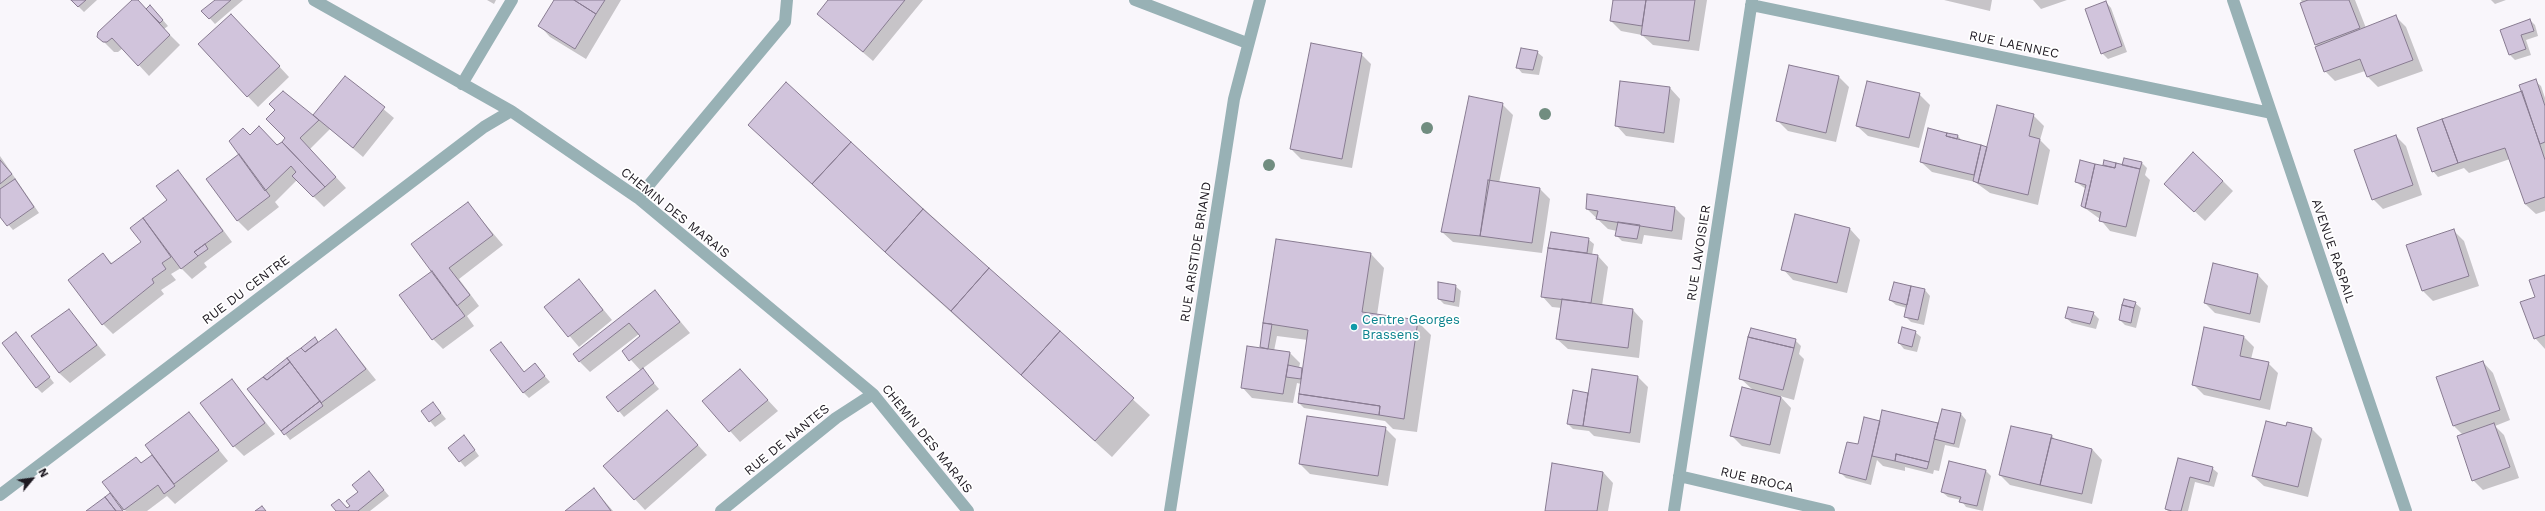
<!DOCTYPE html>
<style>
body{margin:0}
#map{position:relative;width:2545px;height:511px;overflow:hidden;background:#f9f6fb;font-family:"Work Sans",sans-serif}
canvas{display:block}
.north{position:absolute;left:12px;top:459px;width:40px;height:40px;-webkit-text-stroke:3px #fff;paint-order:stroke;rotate:61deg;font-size:11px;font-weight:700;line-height:16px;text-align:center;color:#1e1921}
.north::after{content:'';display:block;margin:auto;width:14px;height:18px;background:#1e1921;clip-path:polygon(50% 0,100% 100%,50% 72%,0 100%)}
</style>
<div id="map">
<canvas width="2545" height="511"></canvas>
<div class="north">N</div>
</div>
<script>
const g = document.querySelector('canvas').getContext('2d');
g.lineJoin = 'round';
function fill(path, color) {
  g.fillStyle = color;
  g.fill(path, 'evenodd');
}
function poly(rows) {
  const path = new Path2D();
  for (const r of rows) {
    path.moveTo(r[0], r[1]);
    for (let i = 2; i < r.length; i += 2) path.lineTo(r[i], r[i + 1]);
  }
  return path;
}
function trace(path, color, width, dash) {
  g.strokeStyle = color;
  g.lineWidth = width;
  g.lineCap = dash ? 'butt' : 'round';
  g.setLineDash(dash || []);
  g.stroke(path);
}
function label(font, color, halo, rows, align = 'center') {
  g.font = font + ' "Work Sans",sans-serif';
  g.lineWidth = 3.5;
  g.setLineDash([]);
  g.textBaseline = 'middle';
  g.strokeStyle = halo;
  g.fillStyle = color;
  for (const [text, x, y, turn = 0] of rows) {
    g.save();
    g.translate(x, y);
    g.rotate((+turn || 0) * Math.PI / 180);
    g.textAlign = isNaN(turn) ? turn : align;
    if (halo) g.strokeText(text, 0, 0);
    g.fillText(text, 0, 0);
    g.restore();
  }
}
fill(poly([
 [72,0,97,0,84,12],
 [134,0,146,10,156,12,168,26,164,29,180,45,149,76,123,48,118,52,114,52,98,36],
 [216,0,243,0,215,24,203,11],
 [487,0,496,0,494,4],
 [555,0,621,0,586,59,550,37,540,26],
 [829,0,923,0,873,61,818,14],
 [1614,0,1707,0,1699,51,1653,45,1642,35,1621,31,1611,21],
 [1944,0,1992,0,1990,11],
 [2033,0,2067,0,2041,9],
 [2301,0,2355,0,2366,28,2396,17,2406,27,2423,71,2378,87,2368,77,2365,71,2335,81,2325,71],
 [2491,0,2506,0,2495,4],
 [2106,2,2111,8,2127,52,2108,59,2102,53],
 [2530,20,2535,25,2538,36,2526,40,2531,55,2515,60,2510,55,2501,30],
 [241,25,289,77,258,107,199,45],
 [1537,52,1543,57,1539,75,1522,73,1517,67],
 [1361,54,1371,64,1352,168,1301,159,1291,149],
 [345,77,394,118,363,157,330,129,310,149,346,188,324,207,297,180,275,202,279,207,248,231,238,221,240,154,250,136,278,146,313,116],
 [1839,77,1849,87,1836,142,1788,131,1778,121],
 [2535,81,2541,86,2545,98,2545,211,2536,214,2525,204,2510,159,2469,173,2464,168,2438,177,2433,171],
 [787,84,1150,415,1112,457,903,269,766,142],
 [1670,88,1680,99,1674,143,1626,136,1616,125],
 [1919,94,1930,105,1919,148,1868,136,1857,126],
 [1502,104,1513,115,1499,183,1540,189,1550,199,1542,253,1453,242,1442,232],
 [2033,115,2044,126,2040,140,2050,150,2038,205,1990,193,1975,182,1932,172,1921,162,1958,136,1963,142,1986,147],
 [2396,136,2406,146,2422,195,2383,209,2373,199],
 [0,156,39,213,13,230,0,215],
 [2142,163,2147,168,2145,175,2150,180,2136,237,2110,231,2100,219,2082,206,2086,189,2076,182,2107,167,2104,165,2123,166],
 [178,172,188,182,232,242,204,263,207,267,192,279,181,268,171,274,176,280,161,290,164,294,113,334,103,324,103,255,113,264,142,242,132,228,168,201],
 [2223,181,2233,191,2205,221,2176,194],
 [468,204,503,245,459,279,479,306,467,316,474,326,443,349,433,339,433,271],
 [1675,208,1685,218,1682,240,1644,235,1642,244,1622,241,1617,236,1617,231,1608,229,1587,209],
 [1795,215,1850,229,1860,240,1847,293,1793,280,1783,269],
 [2453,230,2464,241,2479,286,2433,301,2423,291,2408,246],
 [1552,233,1588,239,1594,244,1592,255,1598,256,1608,267,1602,306,1633,310,1643,321,1639,358,1568,349,1557,339,1562,308,1552,307,1542,296],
 [1277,240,1371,254,1384,268,1377,315,1417,321,1431,335,1417,432,1393,429,1385,421,1304,408,1299,403,1301,384,1297,383,1293,403,1252,398,1242,387,1263,349,1261,347],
 [1277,336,1308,340,1303,370,1299,368,1300,363,1290,353,1274,351],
 [2214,265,2258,275,2268,286,2260,323,2215,313,2205,303],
 [2545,276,2545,349,2535,338,2536,298],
 [579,280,612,320,579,347,545,307],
 [1455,286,1461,291,1459,307,1444,304,1439,299],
 [1925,290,1930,296,1924,325,1911,322,1905,316,1907,308,1896,305,1890,300],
 [655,291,690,333,642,369,659,389,624,417,619,411,641,371,623,351,641,336,639,334,590,372,580,362],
 [2135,303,2141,308,2136,328,2125,325,2120,320],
 [69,310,106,355,70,383,59,373],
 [2093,313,2099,319,2096,329,2072,323,2066,318],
 [336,330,376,380,290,440,249,389,315,339,319,343],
 [1915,332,1921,337,1917,352,1904,349,1899,343],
 [16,334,54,383,42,393,36,387],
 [2244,337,2254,347,2251,359,2268,363,2278,373,2270,410,2204,395,2193,384],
 [1795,340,1801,346,1799,354,1804,359,1794,400,1780,396,1791,408,1780,454,1742,446,1731,435,1753,390,1740,378],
 [500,343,525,373,535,365,550,382,529,398,524,393],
 [2483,362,2493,373,2510,420,2495,426,2504,435,2519,478,2483,490,2473,480,2463,435,2454,426,2438,378],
 [740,370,778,411,740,442,703,401],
 [1638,377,1648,387,1640,443,1594,436,1589,431,1573,429,1568,424,1587,394],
 [232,380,275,434,244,456,234,446],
 [433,403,446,419,435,427,430,421],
 [1883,412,1939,424,1961,414,1966,420,1959,448,1945,445,1939,471,1934,470,1933,474,1905,467,1905,471,1883,466,1877,460,1871,485,1846,478,1841,473,1858,446,1880,423],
 [189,413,228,461,175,504,167,496,147,511,126,511,123,508,123,511,87,511,115,500,120,506,121,505,141,464,153,455],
 [677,422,707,455,645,510,604,466],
 [2288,423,2312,429,2322,439,2308,497,2264,486,2253,476],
 [1385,428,1396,439,1388,486,1310,474,1300,464],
 [2052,436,2056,441,2092,449,2102,460,2092,504,2010,485,2000,475],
 [469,442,479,456,465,467,449,448],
 [2178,460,2212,468,2218,473,2214,487,2195,482,2188,511,2168,511,2166,509],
 [1986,471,1991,476,1983,511,1966,507,1961,500,1948,497,1942,492],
 [1603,472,1613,483,1608,511,1546,511],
 [374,478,389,496,370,511,338,511,339,500,347,509],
 [594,489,613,511,566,511]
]), '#0003');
const building = poly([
 [71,0,86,0,78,7,71,0],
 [132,0,138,0,170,35,138,66,112,38,107,42,103,42,97,37,98,32,132,0],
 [215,0,231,0,209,19,201,11,215,0],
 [554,0,574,0,596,14,575,49,538,26,554,0],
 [574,0,605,0,596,14,574,0],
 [828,0,905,0,863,52,817,14,828,0],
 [1613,0,1646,0,1642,26,1610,21,1613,0],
 [1646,0,1695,0,1689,41,1641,35,1646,0],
 [2308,0,2349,0,2360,28,2315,45,2300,3,2308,0],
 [2106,1,2122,46,2101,54,2085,9,2106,1],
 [150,5,163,20,160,23,146,9,150,5],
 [231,14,280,66,247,97,198,44,231,14],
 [2396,15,2413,60,2367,77,2360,59,2324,72,2315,47,2396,15],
 [2530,19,2534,31,2521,35,2526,49,2509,55,2500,30,2530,19],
 [1311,43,1362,53,1342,159,1290,149,1311,43],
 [1521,48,1538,51,1533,70,1516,68,1521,48],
 [1789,65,1839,76,1826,133,1776,121,1789,65],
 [345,76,385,107,353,148,313,115,345,76],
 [2536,79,2545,106,2545,142,2540,144,2519,85,2536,79],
 [1620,81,1670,87,1664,133,1615,126,1620,81],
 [1867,81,1920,93,1909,138,1856,126,1867,81],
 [786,82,851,142,812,184,748,125,786,82],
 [283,91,319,120,300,138,336,177,325,187,282,142,285,138,266,119,275,110,269,104,283,91],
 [2522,91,2545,160,2545,197,2525,204,2505,148,2458,163,2442,119,2522,91],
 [1469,96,1503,103,1480,236,1441,232,1469,96],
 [1997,105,2034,114,2029,136,2040,139,2028,195,1978,183,1997,105],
 [2442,119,2458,163,2432,172,2417,128,2442,119],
 [259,126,277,145,282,142,325,187,313,197,292,176,296,172,291,166,265,191,229,141,243,128,250,135,259,126],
 [1928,128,1947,133,1946,136,1981,145,1974,175,1920,162,1928,128],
 [1947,133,1958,135,1957,139,1946,136,1947,133],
 [2396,135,2413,185,2372,200,2354,150,2396,135],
 [851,142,923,209,885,252,812,184,851,142],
 [1981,145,1987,147,1978,183,1973,181,1981,145],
 [2193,152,2223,181,2194,212,2164,184,2193,152],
 [239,154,270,196,237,221,206,179,239,154],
 [2124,158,2142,162,2140,169,2122,165,2124,158],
 [0,160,12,174,0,184,0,160],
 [2080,160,2095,164,2085,208,2081,206,2086,185,2075,182,2080,160],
 [2104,160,2116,163,2115,168,2103,165,2104,160],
 [2116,163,2140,169,2126,227,2099,221,2101,212,2085,208,2095,164,2115,168,2116,163],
 [178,170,223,231,194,252,198,256,181,269,143,218,167,200,156,186,178,170],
 [15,179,34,207,7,226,0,217,0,189,15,179],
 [1488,180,1540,188,1532,243,1480,236,1488,180],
 [1587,194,1675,207,1672,231,1596,219,1598,211,1586,209,1587,194],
 [468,202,493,235,449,268,470,295,457,306,411,244,468,202],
 [923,209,989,268,951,311,885,252,923,209],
 [1795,214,1850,228,1837,283,1781,270,1795,214],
 [143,218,171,257,162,263,166,269,152,279,154,283,102,325,68,280,103,253,111,264,141,242,130,228,143,218],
 [1618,222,1640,225,1637,239,1615,236,1618,222],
 [2454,229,2469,276,2422,291,2406,245,2454,229],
 [1551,232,1589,238,1587,253,1548,248,1551,232],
 [1276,239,1371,253,1362,312,1418,320,1404,419,1379,415,1380,406,1299,394,1308,330,1263,323,1276,239],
 [205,244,208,249,198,256,194,252,205,244],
 [1548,248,1598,255,1591,303,1541,297,1548,248],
 [2213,263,2258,274,2250,314,2204,303,2213,263],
 [989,268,1060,331,1021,375,951,311,989,268],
 [432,271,465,316,432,340,399,295,432,271],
 [2545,275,2545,335,2534,339,2520,302,2535,297,2529,280,2545,275],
 [579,279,603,310,568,337,544,307,579,279],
 [1438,282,1456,285,1454,302,1438,299,1438,282],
 [1894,282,1911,286,1907,305,1889,300,1894,282],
 [1911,286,1925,289,1918,320,1904,317,1911,286],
 [655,290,680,322,629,361,622,351,640,336,629,323,579,362,573,354,655,290],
 [1562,299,1633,309,1628,348,1556,339,1562,299],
 [2124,299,2136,302,2134,308,2122,305,2124,299],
 [2122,305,2134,308,2131,323,2119,320,2122,305],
 [2068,307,2094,312,2090,324,2065,318,2068,307],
 [69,309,97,345,59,373,31,336,69,309],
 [1263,323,1272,324,1268,349,1260,347,1263,323],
 [1902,327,1916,331,1912,347,1898,343,1902,327],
 [2204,327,2244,336,2240,356,2269,362,2260,400,2192,385,2204,327],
 [1751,328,1796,339,1794,348,1748,337,1751,328],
 [336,329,366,369,321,403,287,358,301,348,305,352,336,329],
 [1060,331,1134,398,1095,441,1021,375,1060,331],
 [16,332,50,377,36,388,2,343,16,332],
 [315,337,318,342,305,352,301,348,315,337],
 [1748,337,1794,348,1783,390,1739,379,1748,337],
 [501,342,524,372,535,363,545,376,523,393,490,350,501,342],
 [1247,346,1290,352,1283,394,1241,388,1247,346],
 [287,358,290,362,267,380,263,377,287,358],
 [2483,361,2500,410,2453,426,2436,377,2483,361],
 [290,362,320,401,281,431,247,389,263,377,267,380,290,362],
 [1288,365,1302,368,1301,379,1286,377,1288,365],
 [643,368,654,383,618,412,606,397,643,368],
 [740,369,768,400,729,432,702,401,740,369],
 [1592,369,1638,376,1630,433,1583,426,1592,369],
 [232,379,265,423,233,447,200,403,232,379],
 [1742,387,1781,397,1770,445,1730,436,1742,387],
 [1573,390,1588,393,1583,426,1567,424,1573,390],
 [1299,394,1380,406,1379,415,1298,403,1299,394],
 [320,401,323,406,284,435,281,431,320,401],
 [433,402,441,413,429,422,421,411,433,402],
 [1942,409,1961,413,1954,444,1934,439,1942,409],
 [667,410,698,445,634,500,603,466,667,410],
 [1882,410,1938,423,1929,462,1896,454,1895,461,1872,456,1882,410],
 [189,412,219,450,174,484,145,445,189,412],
 [1307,416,1386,427,1378,476,1299,464,1307,416],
 [1864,417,1880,421,1866,480,1839,473,1847,442,1858,444,1864,417],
 [2266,421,2286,426,2287,422,2312,428,2298,487,2252,476,2266,421],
 [2494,423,2510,467,2472,481,2457,436,2494,423],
 [2011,426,2052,435,2040,485,1999,475,2011,426],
 [464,435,475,450,459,462,448,448,464,435],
 [2051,438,2092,449,2082,494,2040,485,2051,438],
 [1896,454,1929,462,1927,469,1895,461,1896,454],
 [152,455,175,486,164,494,158,485,124,510,102,482,136,457,141,463,152,455],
 [2178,458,2213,467,2209,482,2190,477,2181,511,2172,511,2165,509,2178,458],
 [1949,461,1986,470,1977,506,1959,502,1961,497,1941,492,1949,461],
 [1552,463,1603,472,1597,511,1545,511,1552,463],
 [369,471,384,490,358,511,336,511,331,505,339,499,347,508,350,506,346,501,358,492,352,485,369,471],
 [594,488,611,511,565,511,594,488],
 [110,493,123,511,116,511,105,497,110,493],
 [105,497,116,511,86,511,105,497],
 [262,506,266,511,255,511,262,506]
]);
fill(building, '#d1c4dc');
trace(building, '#887b91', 1);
trace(poly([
 [314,0,511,111,638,198,873,394,968,511],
 [1135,0,1247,43],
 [2233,0,2406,511],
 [1751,5,2271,113],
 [462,84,512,0],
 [638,198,785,22,787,0],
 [1679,476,1829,511],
 [0,495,484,127,511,111],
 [721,511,836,418,873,394],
 [1170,511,1234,99,1260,0],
 [1674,511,1752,0]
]), '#98b1b5', 12);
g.fillStyle = '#718d80';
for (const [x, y] of [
 [1545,114],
 [1427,128],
 [1269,165]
]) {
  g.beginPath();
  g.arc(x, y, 6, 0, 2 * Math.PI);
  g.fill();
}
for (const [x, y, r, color] of [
 [1354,327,4,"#0f9aa8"]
]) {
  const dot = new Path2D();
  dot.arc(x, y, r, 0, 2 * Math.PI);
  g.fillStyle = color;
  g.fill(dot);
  trace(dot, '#fff', 1.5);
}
label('13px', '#1e1921', '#fff', [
 ["RUE LAENNEC",2014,45,12],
 ["CHEMIN DES MARAIS",675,213,39],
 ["AVENUE RASPAIL",2333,251,71],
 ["RUE ARISTIDE BRIAND",1196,252,-81],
 ["RUE LAVOISIER",1699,253,-81],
 ["RUE DU CENTRE",246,290,-37],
 ["CHEMIN DES MARAIS",927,439,51],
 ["RUE DE NANTES",787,440,-39],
 ["RUE BROCA",1757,480,13]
]);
label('13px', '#0d838f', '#fff', [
 ["Centre Georges",1362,320],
 ["Brassens",1362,335]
], 'left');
</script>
